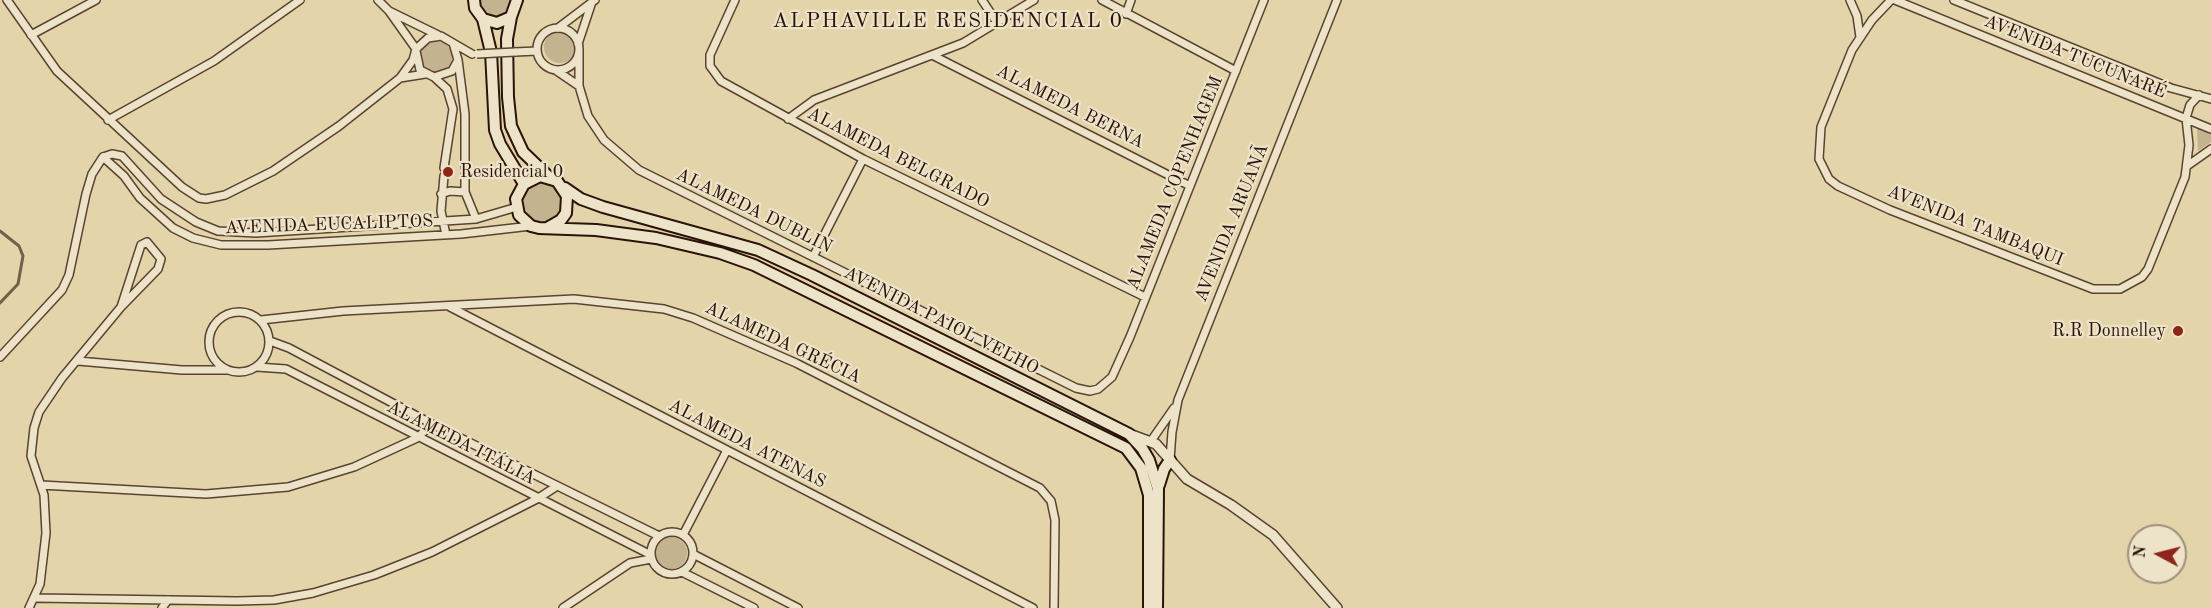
<!DOCTYPE html>
<meta charset="utf-8">
<style>
body{margin:0}
#map{position:relative;width:2211px;height:608px;overflow:hidden;background:#e3d4aa;font-family:"Old Standard TT",serif}
canvas{display:block}
.north{position:absolute;left:2127px;top:524px;width:60px;height:60px;box-sizing:border-box;background:#ede3c8;border:2px solid #9f907c;border-radius:50%;rotate:277deg;font-size:16px;font-weight:700;line-height:24px;text-align:center;color:#2a1409}
.north::after{content:'';display:block;margin:auto;width:21px;height:27px;background:#8f2418;clip-path:polygon(50% 0,100% 100%,50% 72%,0 100%)}
</style>
<div id="map">
<canvas width="2211" height="608"></canvas>
<div class="north">N</div>
</div>
<script>
const g = document.querySelector('canvas').getContext('2d');
g.lineJoin = 'round';
function fill(path, color) {
  g.fillStyle = color;
  g.fill(path, 'evenodd');
}
function poly(rows) {
  const path = new Path2D();
  for (const r of rows) {
    if (r.length === 3) {
      path.moveTo(r[0] + r[2], r[1]);
      path.arc(r[0], r[1], r[2], 0, 2 * Math.PI);
      continue;
    }
    path.moveTo(r[0], r[1]);
    for (let i = 2; i < r.length; i += 2) path.lineTo(r[i], r[i + 1]);
  }
  return path;
}
function trace(path, color, width, dash) {
  g.strokeStyle = color;
  g.lineWidth = width;
  g.lineCap = dash ? 'butt' : 'round';
  g.setLineDash(dash || []);
  g.stroke(path);
}
function label(font, color, halo, rows, align = 'center') {
  g.font = font + ' "Old Standard TT",serif';
  g.lineWidth = 4.5;
  g.setLineDash([]);
  g.textBaseline = 'middle';
  g.strokeStyle = halo;
  g.fillStyle = color;
  for (const [text, x, y, turn = 0] of rows) {
    g.save();
    g.translate(x, y);
    g.rotate((+turn || 0) * Math.PI / 180);
    g.textAlign = isNaN(turn) ? turn : align;
    if (halo) g.strokeText(text, 0, 0);
    g.fillText(text, 0, 0);
    g.restore();
  }
}
fill(poly([
 [477,0,513,0,512,8,504,17,491,19,481,12],
 [560,47,16],
 [436,57,16],
 [2197,128,2211,134,2211,142,2198,151],
 [541,203,20],
 [671,553,16]
]), '#c4b38f');
trace(poly([
 [0,231,19,246,23,256,18,284,0,303]
]), '#736049', 3);
const minor = poly([
 [7,0,57,71,182,187,199,198,206,199,225,195,273,171,339,126,400,78,413,60,416,49,428,38,441,36,453,43,458,60,452,71,434,77,420,70,416,51],
 [378,0,389,11,438,35],
 [735,0,710,55,710,66,721,81,863,159,1145,297],
 [982,0,998,24],
 [1102,0,1236,71],
 [1850,0,1857,16,1860,37],
 [1891,0,1872,20,1852,50,1821,127,1819,159,1829,179,1838,186,1890,210,2093,289,2120,289,2142,277,2148,269,2185,177,2189,145,2186,118,2190,105,2199,95],
 [1895,0,2211,129],
 [1954,0,2171,88,2211,99],
 [389,11,416,49],
 [1126,14,1131,0],
 [558,28,595,0],
 [558,49,21],
 [31,35,96,0],
 [453,43,472,54],
 [578,44,591,5],
 [579,50,579,86,588,116,604,140,639,170,1076,388,1090,391,1098,389,1112,377,1130,337,1264,0],
 [515,52,537,51],
 [934,56,1190,186],
 [458,60,465,114,465,167],
 [557,71,579,86],
 [434,77,447,89,453,109,444,168],
 [400,78,425,74],
 [788,119,814,100,963,43,1034,0],
 [108,120,214,61,300,0],
 [103,157,124,176,140,198,173,228,193,238,221,245,268,245,461,234,531,226],
 [103,157,112,154,122,156,161,199,196,222,218,231,256,233,476,219,517,207],
 [2187,166,2211,149],
 [465,175,465,192,476,219],
 [444,176,441,211,446,235],
 [441,194,450,191,465,192],
 [813,257,863,159],
 [450,307,1033,608],
 [239,342,30],
 [261,320,343,311,574,299,664,309,693,318,796,363,1040,488,1051,501,1055,520,1054,608],
 [270,341,289,348,432,424,659,536],
 [0,357,62,290,69,275,86,194,92,174,103,157],
 [78,361,182,370,227,370],
 [257,367,286,369,651,555],
 [1151,441,1174,408],
 [1170,460,1172,432,1178,400,1337,0],
 [41,485,206,494,288,487,354,467,417,438,432,424],
 [672,553,21],
 [683,535,727,450],
 [693,554,798,608],
 [682,572,754,608],
 [36,598,237,601,274,600,313,593,374,575,432,552,537,499,557,486],
 [29,608,40,584,46,533,44,495,31,456,34,428,39,412,62,378,121,307,158,269,161,259,147,242,141,245,121,307],
 [162,608,168,600],
 [563,608,630,563,651,559]
]);
const tertiary = poly([
 [1129,434,1156,444,1187,479,1231,505,1273,535,1337,608]
]);
const secondary = poly([
 [474,0,475,8,483,19,497,23,511,17,517,0],
 [511,17,507,39,508,97,511,126,523,152,549,177],
 [483,19,491,52,495,130,500,144,524,184],
 [565,188,581,199,603,207,758,250,812,275,1129,434,1142,448,1149,460,1158,489,1157,608],
 [547,228,561,220,566,213,567,196,557,181,540,176,524,184,516,199,519,215,531,226,539,228,596,230,656,238,720,253,754,265,1126,448,1141,468,1149,495,1149,608],
 [1159,485,1164,469,1170,460]
]);
trace(minor, '#584431', 10);
trace(tertiary, '#584431', 12);
trace(secondary, '#2a1409', 14);
trace(minor, '#ede3c8', 7);
trace(tertiary, '#ede3c8', 9);
trace(secondary, '#ede3c8', 10);
const minorBridge = poly([
 [477,54,515,52]
]);
trace(minorBridge, '#584431', 10, []);
trace(minorBridge, '#ede3c8', 7);
for (const [x, y, r, color] of [
 [448,172,6,"#8f2418"],
 [2178,331,6,"#8f2418"]
]) {
  const dot = new Path2D();
  dot.arc(x, y, r, 0, 2 * Math.PI);
  g.fillStyle = color;
  g.fill(dot);
  trace(dot, '#ede3c8', 2);
}
label('18px', '#2a1409', '#ede3c8', [
 ["AVENIDA TUCUNARÉ",2075,57,22],
 ["ALAMEDA BERNA",1070,107,27],
 ["ALAMEDA BELGRADO",898,158,27],
 ["ALAMEDA COPENHAGEM",1175,183,-68],
 ["ALAMEDA DUBLIN",754,211,26],
 ["AVENIDA ARUANÃ",1232,223,-68],
 ["AVENIDA EUCALIPTOS",329,225,-2],
 ["AVENIDA TAMBAQUI",1975,226,22],
 ["AVENIDA PAIOL VELHO",941,321,27],
 ["ALAMEDA GRÉCIA",783,343,25],
 ["ALAMEDA ITÁLIA",461,443,27],
 ["ALAMEDA ATENAS",747,444,27]
]);
label('18px', '#2a1409', '#ede3c8', [
 ["Residencial 0",460,172],
 ["R.R Donnelley",2166,331,"right"]
], 'left');
g.letterSpacing = '1.5px';
label('21px', '#2a1409', '#ede3c8', [
 ["ALPHAVILLE RESIDENCIAL 0",948,21]
]);
g.letterSpacing = '0px';
</script>
